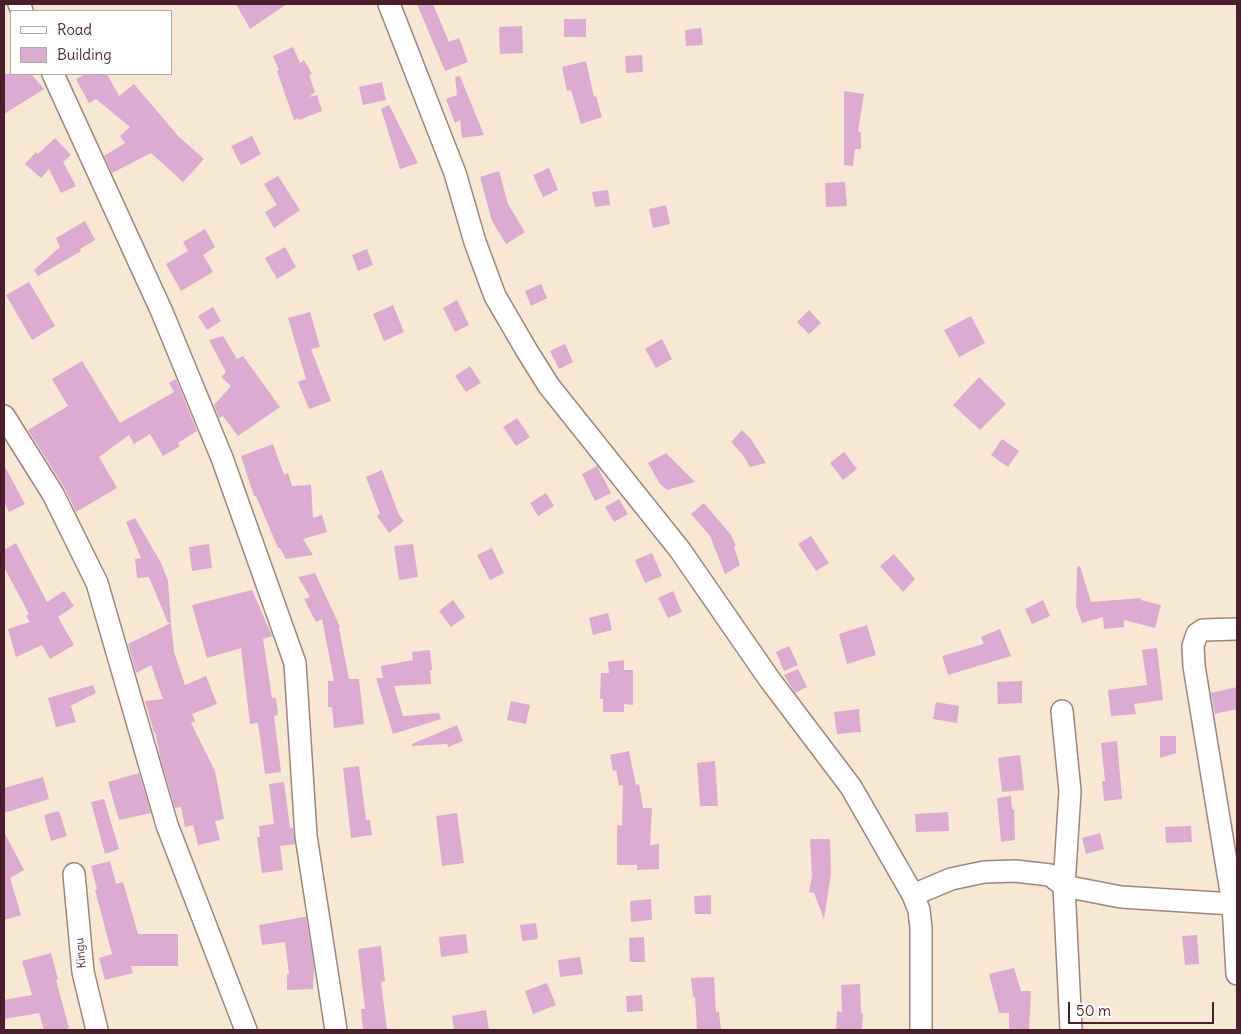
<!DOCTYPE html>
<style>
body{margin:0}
#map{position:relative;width:1241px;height:1034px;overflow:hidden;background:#f6e8d2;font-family:Delius,sans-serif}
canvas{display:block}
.frame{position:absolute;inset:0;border:5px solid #4a1f2b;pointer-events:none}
.legend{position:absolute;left:10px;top:10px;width:162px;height:65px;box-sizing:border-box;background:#fff;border:1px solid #b7a5aa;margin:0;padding:6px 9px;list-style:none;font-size:15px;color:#4a1f2b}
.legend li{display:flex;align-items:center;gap:10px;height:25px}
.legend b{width:25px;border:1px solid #b7a5aa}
.scale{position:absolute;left:1068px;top:1002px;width:146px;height:22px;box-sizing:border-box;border:2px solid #4a1f2b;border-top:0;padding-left:6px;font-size:15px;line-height:18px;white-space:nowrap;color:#4a1f2b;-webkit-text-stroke:4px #fff;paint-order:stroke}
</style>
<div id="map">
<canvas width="1241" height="1034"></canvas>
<div class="frame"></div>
<ul class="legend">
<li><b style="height:6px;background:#fff"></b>Road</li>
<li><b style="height:14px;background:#dbabd1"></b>Building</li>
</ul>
<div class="scale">50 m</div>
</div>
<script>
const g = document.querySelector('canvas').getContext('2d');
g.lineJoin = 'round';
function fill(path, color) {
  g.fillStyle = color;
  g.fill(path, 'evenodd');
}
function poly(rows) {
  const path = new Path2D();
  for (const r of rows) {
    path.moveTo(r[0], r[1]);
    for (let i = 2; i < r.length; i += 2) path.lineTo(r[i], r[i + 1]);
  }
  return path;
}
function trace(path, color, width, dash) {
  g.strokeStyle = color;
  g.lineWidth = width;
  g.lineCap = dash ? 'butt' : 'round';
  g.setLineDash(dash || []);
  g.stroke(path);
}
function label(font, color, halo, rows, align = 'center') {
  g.font = font + ' Delius,sans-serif';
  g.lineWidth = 5;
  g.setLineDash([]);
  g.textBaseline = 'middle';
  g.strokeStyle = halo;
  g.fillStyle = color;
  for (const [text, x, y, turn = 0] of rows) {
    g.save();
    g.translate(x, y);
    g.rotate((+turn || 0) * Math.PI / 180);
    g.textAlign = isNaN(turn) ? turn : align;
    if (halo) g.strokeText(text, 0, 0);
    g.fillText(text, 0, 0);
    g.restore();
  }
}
fill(poly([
 [236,4,287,4,250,29],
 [417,4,433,4,449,42,459,38,468,62,445,71],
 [564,19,586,19,586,37,564,37],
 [522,26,523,53,500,54,499,27],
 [701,28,703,45,686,46,685,30],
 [293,47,300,63,304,60,312,74,309,75,315,92,309,97,317,95,322,111,299,120,299,118,294,120,277,71,279,70,273,56],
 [642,55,643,72,626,73,625,56],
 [586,61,594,97,596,96,602,117,581,124,571,90,567,91,562,67],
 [4,74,31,74,44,89,4,114],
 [86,74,107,74,119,96,134,84,179,137,204,159,183,182,151,153,112,173,104,156,125,143,120,136,130,127,96,99,89,103,76,79],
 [460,76,466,91,484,135,462,138,460,120,455,123,446,99,457,95,455,77],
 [382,82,386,100,363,105,359,87],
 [844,91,864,94,858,132,861,132,861,149,855,149,853,166,844,165],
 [389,105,418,163,400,169,381,109],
 [252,136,261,154,241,165,231,146],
 [55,138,71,155,63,162,76,186,61,193,49,169,41,178,25,164,36,152,38,154],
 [549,168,558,190,543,197,533,175],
 [499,171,508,204,525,232,506,244,492,221,480,177],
 [278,176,300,210,274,228,265,212,277,205,264,184],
 [845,182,847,206,826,207,825,183],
 [608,190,610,205,595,207,592,192],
 [666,205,670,224,653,228,649,209],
 [85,221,95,240,80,249,81,251,38,276,34,270,60,247,56,238],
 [205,229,215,247,203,255,213,272,181,291,166,264,188,251,183,242],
 [285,247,296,267,277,279,265,258],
 [367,249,373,265,358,271,352,255],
 [29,282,55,326,32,340,6,295],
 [541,284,547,298,531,306,525,291],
 [457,300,469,325,455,332,443,308],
 [393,305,404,332,384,341,373,314],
 [213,307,221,321,207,330,198,316],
 [809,310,821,323,809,334,797,322],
 [310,312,320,347,311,349,331,401,309,409,298,382,306,379,288,318],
 [971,316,985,343,959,357,944,330],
 [223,336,237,359,243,356,280,407,238,436,223,416,219,418,214,405,231,386,221,377,226,372,209,340],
 [662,339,672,359,656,368,645,349],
 [565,344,573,362,559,369,550,351],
 [82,361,120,423,174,392,169,383,176,379,197,431,178,443,180,446,163,456,150,434,134,444,129,435,99,457,117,488,76,512,64,487,28,430,68,406,52,379],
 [470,366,481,383,466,392,455,376],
 [979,377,1006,404,980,430,953,405],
 [517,418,530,437,516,446,503,427],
 [742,430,751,439,766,463,750,467,743,455,731,442],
 [1002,439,1019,451,1008,467,991,455],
 [273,444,284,475,288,473,292,486,311,485,313,518,322,515,327,532,303,539,313,555,286,559,280,548,278,548,256,496,254,496,241,456],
 [844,452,857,469,843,480,830,463],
 [666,453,695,482,667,490,660,484,648,463],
 [4,465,25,504,9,512,4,502],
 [597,466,611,493,595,501,582,474],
 [382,470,399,515,404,521,389,533,377,516,380,514,366,477],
 [546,493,554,506,538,516,530,503],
 [619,499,628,514,614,522,605,507],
 [704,503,731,535,736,546,734,547,740,565,725,574,710,536,691,514],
 [135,518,161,563,168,581,171,623,168,623,149,577,137,578,135,559,141,558,126,522],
 [811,536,829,563,816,571,798,544],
 [16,543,47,602,64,591,74,606,58,617,74,645,50,659,42,645,16,657,8,629,30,622,26,616,29,614,4,567,4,550],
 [209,544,212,568,192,571,189,547],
 [413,544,418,577,399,580,394,546],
 [492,548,504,573,490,580,477,555],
 [652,553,662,576,645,583,635,560],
 [894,554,915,579,903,592,880,566],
 [1080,566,1091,602,1141,598,1141,600,1161,605,1155,628,1124,620,1124,627,1104,629,1103,617,1082,623,1076,606,1077,567],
 [315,573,340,627,339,628,349,679,359,679,364,724,334,728,332,707,328,707,328,681,334,681,322,619,316,622,304,599,310,597,298,577],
 [252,590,272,636,263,639,272,698,276,698,278,715,274,716,281,772,265,774,258,723,250,724,241,648,207,658,192,605],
 [673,591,682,612,668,618,658,598],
 [453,600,465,617,451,627,439,611],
 [1043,600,1050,616,1032,624,1025,609],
 [608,613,612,630,593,635,589,618],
 [171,623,174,652,185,685,206,676,217,704,192,714,195,721,191,723,215,771,224,819,215,821,220,840,198,845,193,825,185,827,181,807,175,808,161,760,155,732,154,732,145,701,163,699,151,665,136,673,128,644],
 [867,625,876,655,847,664,839,634],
 [1000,629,1011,656,948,675,942,656,984,644,981,637],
 [789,646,798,665,784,671,776,652],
 [1157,648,1163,700,1134,704,1136,714,1111,716,1108,690,1147,685,1142,650],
 [430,650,432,670,430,670,431,684,394,686,403,716,439,713,441,719,393,734,376,678,383,678,381,666,413,660,412,652],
 [624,660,624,670,633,670,633,705,624,704,624,712,603,712,603,699,600,699,601,673,609,673,608,662],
 [798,669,807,687,795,693,784,675],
 [1022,681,1022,703,998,704,997,682],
 [93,685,96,693,68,707,71,706,76,722,56,727,48,698],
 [1237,687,1237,709,1215,714,1211,693],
 [511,701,530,705,526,724,507,720],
 [936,702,959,706,957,723,933,719],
 [859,709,861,732,837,734,834,712],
 [457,725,463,741,448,747,447,744,412,746,412,744],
 [1160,736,1176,736,1176,753,1160,758],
 [1117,741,1122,799,1104,801,1102,781,1105,781,1101,743],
 [629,751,636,785,639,784,643,808,652,808,650,845,659,844,659,869,637,870,637,865,617,865,617,825,622,826,623,785,619,786,616,770,613,771,610,755],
 [1020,755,1024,790,1002,792,998,758],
 [715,761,718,806,700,806,697,763],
 [359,766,366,820,370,820,372,835,351,838,343,768],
 [139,773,151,813,119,820,108,782],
 [43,777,49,799,4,813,4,788],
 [284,782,290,828,293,828,295,844,280,846,283,870,262,873,257,837,260,837,259,826,274,824,269,784],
 [1011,796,1012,809,1014,809,1015,840,1001,842,997,798],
 [104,799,119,849,105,854,91,802],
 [59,811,67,836,51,841,44,815],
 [948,812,949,831,916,832,915,814],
 [457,813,464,863,442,866,436,816],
 [1191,826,1192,842,1166,843,1165,827],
 [4,832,24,870,10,878,21,915,4,920],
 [1100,833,1104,849,1086,854,1082,838],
 [810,839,830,839,831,874,824,919,814,893,809,892,812,876],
 [110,861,116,884,123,882,138,934,178,934,178,966,131,966,133,973,105,980,99,958,112,954,95,890,97,889,91,866],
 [711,895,711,914,695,914,694,896],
 [651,899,652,920,631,922,630,901],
 [304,917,306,917,314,966,313,989,287,990,287,974,289,974,285,942,262,945,259,925],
 [536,923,538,939,522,941,520,925],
 [466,934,468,953,441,957,439,937],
 [1197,935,1199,964,1185,965,1182,936],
 [644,937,645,962,630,962,629,938],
 [381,946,385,981,381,982,387,1030,363,1030,361,1009,365,1009,358,949],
 [51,953,58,979,56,980,69,1028,61,1030,44,1030,39,1013,4,1019,4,1000,32,995,22,961],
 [580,957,583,974,560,977,558,960],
 [1014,968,1021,991,1031,991,1029,1030,1009,1030,1009,1013,999,1013,989,974],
 [714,977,716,1012,719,1012,721,1030,697,1030,695,997,693,997,691,978],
 [547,983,556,1005,533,1014,525,991],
 [860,984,861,1013,863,1014,862,1030,836,1030,837,1011,842,1012,841,985],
 [642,995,643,1011,627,1012,626,996],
 [486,1010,489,1030,454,1030,452,1016]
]), '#dbabd1');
const minor = poly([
 [19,4,22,11],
 [389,4,455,173,475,242,495,296,527,351,549,386,680,550,770,680,851,787,913,895,919,910,921,928,921,1030],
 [53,74,162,312,222,458,295,663,306,836,336,1030],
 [4,416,53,494,97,583,167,825,246,1030],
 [1062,711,1070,791,1064,886,1071,1030],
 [74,874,83,972,97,1030],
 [913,895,951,879,984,872,1015,871,1050,875,1064,886,1121,897,1233,904,1194,666,1193,646,1197,634,1203,630,1237,629],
 [1237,904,1233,904,1237,974]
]);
trace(minor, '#a0847e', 24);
trace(minor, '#fff', 21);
label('12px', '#4a1f2b', '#fff', [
 ["Kingu",81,953,-95]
]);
</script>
